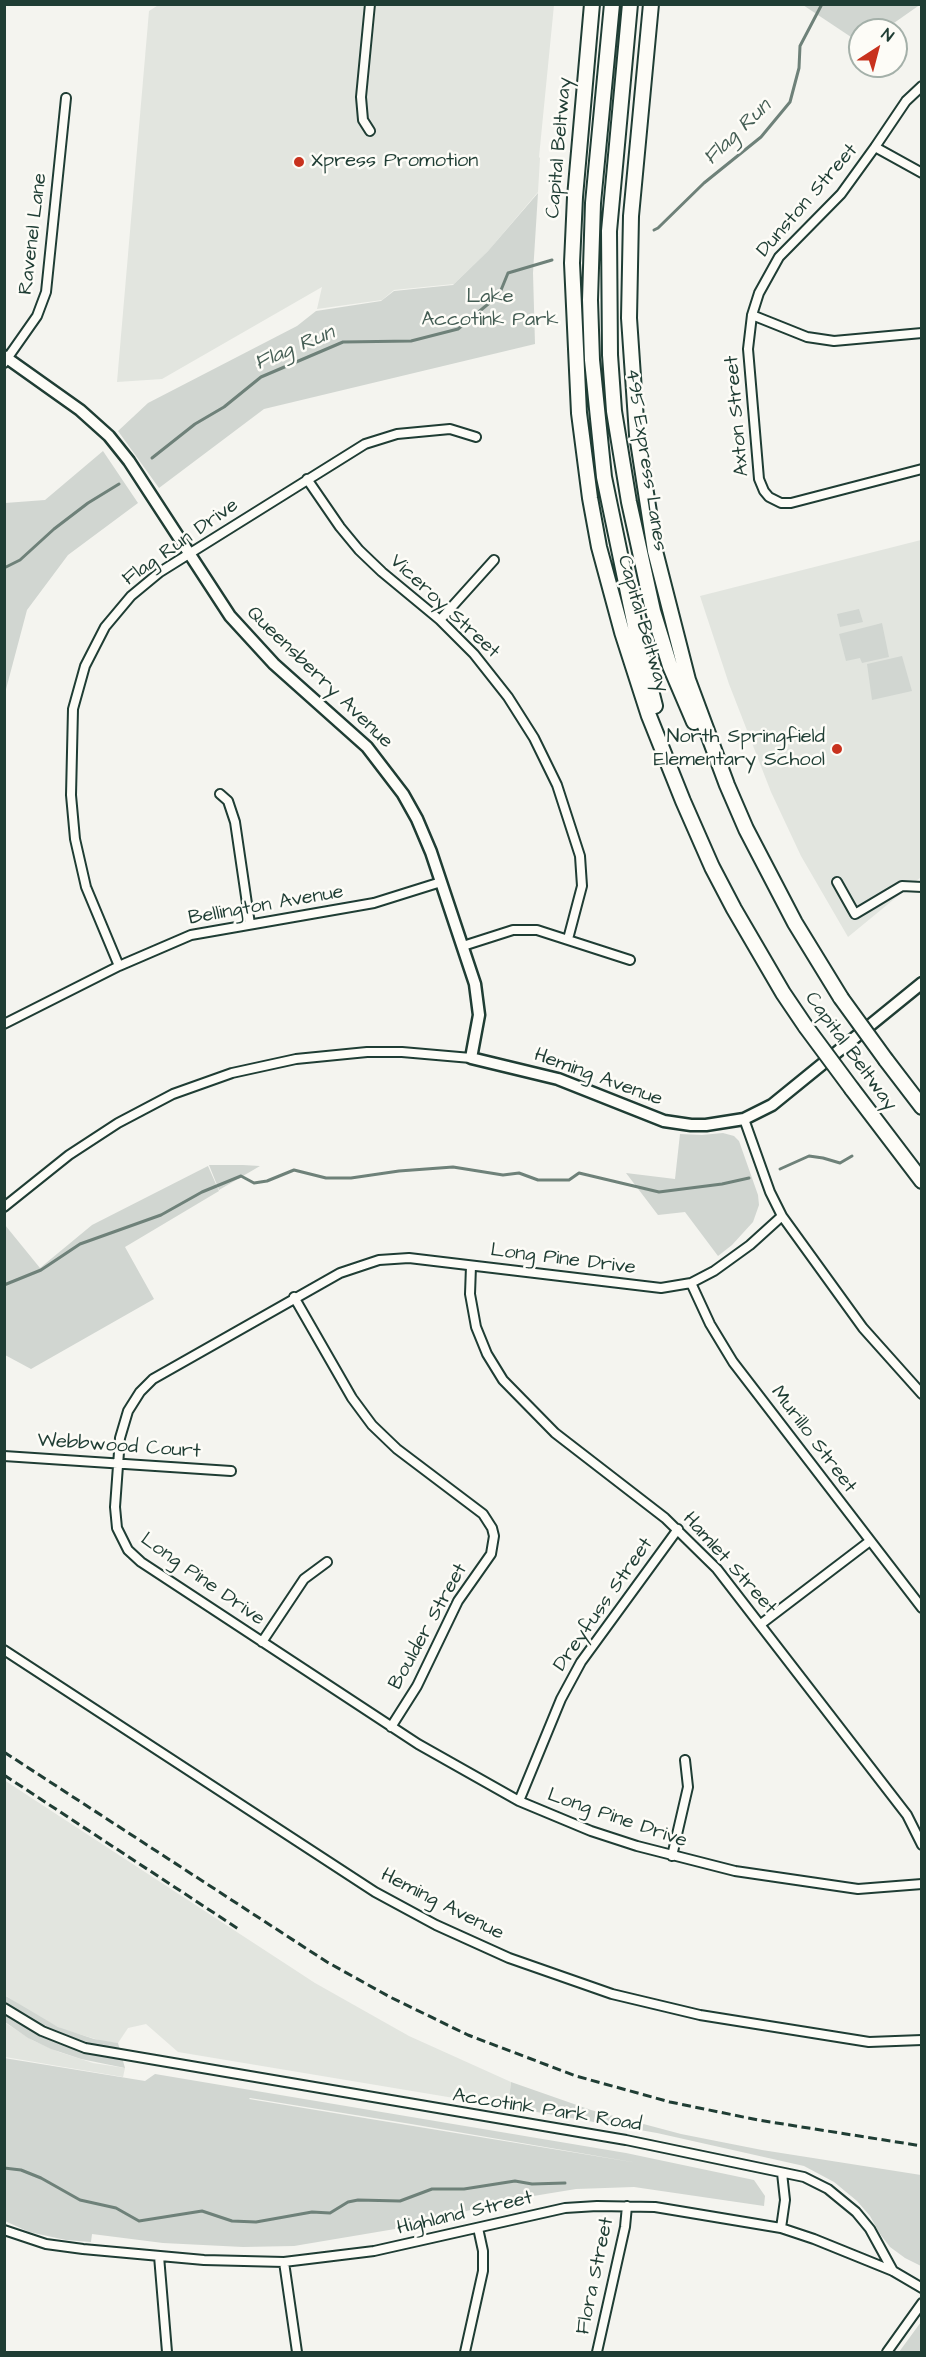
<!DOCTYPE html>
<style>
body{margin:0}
#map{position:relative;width:926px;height:2357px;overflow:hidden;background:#f4f4ef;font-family:"Architects Daughter",sans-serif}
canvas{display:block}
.frame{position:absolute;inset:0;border:6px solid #1f3d34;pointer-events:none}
.north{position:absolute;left:848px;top:18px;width:60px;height:60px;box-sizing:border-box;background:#fdfcf7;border:2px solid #a4b0a9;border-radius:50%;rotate:36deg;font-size:16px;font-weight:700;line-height:24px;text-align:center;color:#1f3d34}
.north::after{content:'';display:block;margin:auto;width:21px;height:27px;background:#c8321e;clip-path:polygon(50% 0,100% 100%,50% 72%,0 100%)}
</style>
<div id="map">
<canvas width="926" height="2357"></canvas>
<div class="frame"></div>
<div class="north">N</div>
</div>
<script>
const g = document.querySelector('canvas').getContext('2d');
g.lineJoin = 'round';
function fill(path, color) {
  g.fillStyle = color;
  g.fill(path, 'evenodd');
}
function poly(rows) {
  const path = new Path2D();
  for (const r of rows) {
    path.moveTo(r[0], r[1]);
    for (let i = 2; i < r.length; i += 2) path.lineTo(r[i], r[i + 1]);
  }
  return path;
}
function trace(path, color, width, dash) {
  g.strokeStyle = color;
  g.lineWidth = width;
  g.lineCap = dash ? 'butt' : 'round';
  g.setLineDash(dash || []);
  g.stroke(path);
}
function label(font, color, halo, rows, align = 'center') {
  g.font = font + ' "Architects Daughter",sans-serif';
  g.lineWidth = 5;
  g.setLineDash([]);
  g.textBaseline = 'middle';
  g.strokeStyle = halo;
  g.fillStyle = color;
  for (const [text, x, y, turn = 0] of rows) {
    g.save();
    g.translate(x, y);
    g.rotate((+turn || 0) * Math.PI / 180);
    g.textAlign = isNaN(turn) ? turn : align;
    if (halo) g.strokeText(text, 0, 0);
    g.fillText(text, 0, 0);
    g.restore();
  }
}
fill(poly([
 [160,4,554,5,539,157,540,158,538,192,489,250,454,284,394,290,382,300,317,309,322,287,162,379,117,382,149,11],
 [921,540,921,877,848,937,801,856,771,792,729,684,700,596],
 [4,1780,315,1983,409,2036,511,2082,508,2107,178,2052,146,2024,128,2028,118,2043,102,2041,62,2029,31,2013,5,1995],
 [4,2022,32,2040,59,2052,93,2063,125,2068,123,2077,5,2057]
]), '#e2e5df');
fill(poly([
 [921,4,884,30,860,30,860,43,803,5],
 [538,193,533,273,535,344,264,409,159,488,118,431,148,403,297,326,316,311,381,301,394,291,453,285,488,251],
 [103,451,138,503,68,555,27,610,5,693,5,503,45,500],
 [859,609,863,622,840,627,837,614],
 [882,623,889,657,862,663,860,658,846,661,839,634],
 [902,656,912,691,872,700,867,664],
 [723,1133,734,1136,739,1141,758,1195,759,1205,753,1222,732,1245,718,1256,685,1212,658,1215,626,1173,675,1179,680,1134,702,1135],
 [209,1165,243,1165,260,1166,219,1190],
 [208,1166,219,1191,125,1247,154,1299,31,1369,5,1355,5,1225,40,1268,92,1225],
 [4,1995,58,2027,94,2039,118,2043,125,2068,81,2059,51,2049,28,2038,5,2022],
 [4,2058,145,2081,155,2074,626,2153,754,2180,765,2196,764,2206,634,2187,576,2189,509,2200,401,2228,294,2246,243,2247,163,2243,92,2234,91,2242,66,2240,29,2232,5,2221],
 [250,2098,411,2124,638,2163,249,2099],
 [511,2082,591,2110,681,2134,762,2150,921,2175,921,2266,905,2258,890,2247,880,2234,870,2216,857,2201,834,2182,804,2166,657,2133,508,2107],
 [921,2322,921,2352,899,2352]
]), '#d1d6d1');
trace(poly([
 [654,230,658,228,704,183,761,137,790,102,799,68,800,46,822,4],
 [152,458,195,424,224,407,261,377,343,342,411,341,458,329,499,295,508,273,552,260],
 [4,568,20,560,54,529,88,503,119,484],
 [780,1169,809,1156,823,1158,840,1163,852,1156],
 [4,1285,41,1270,80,1244,161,1215,202,1192,241,1176,254,1183,267,1181,294,1170,326,1178,351,1178,399,1171,453,1167,503,1175,519,1173,538,1180,569,1180,579,1173,659,1192,722,1184,749,1178],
 [4,2168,21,2170,41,2178,80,2200,116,2208,139,2221,202,2211,232,2221,256,2222,312,2212,330,2213,348,2202,358,2200,400,2201,432,2189,464,2189,515,2181,532,2184,565,2183]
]), '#6e8179', 3);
const street = poly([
 [922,86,906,101,875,147,841,194,779,257,759,293,752,315,748,349,759,479,764,491,769,497,781,503,791,503,922,469],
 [370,131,363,120,361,97,370,4],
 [875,147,922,173],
 [752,315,807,337,834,341,922,333],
 [4,363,37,316,46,292,66,98],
 [307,479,340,527,359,550,382,572,440,620,474,654,508,697,534,738,557,785,580,856,582,886,568,939],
 [440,620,494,560],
 [220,794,228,801,235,822,250,924],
 [837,882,855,914,902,886,922,887],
 [463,946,513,930,537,930,630,960],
 [119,966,86,887,75,839,71,795,73,709,85,666,105,627,131,596,160,572,365,444,397,434,450,429,476,437],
 [4,1024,119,966,191,935,374,903,441,882],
 [744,1119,770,1192,782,1216,863,1328,922,1394],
 [4,1207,69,1155,118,1123,173,1094,232,1073,296,1059,367,1052,402,1052,471,1058],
 [782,1216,750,1245,714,1271,691,1283,661,1288,409,1258,379,1260,340,1273,153,1379,140,1392,128,1411,120,1438,115,1507,117,1528,128,1550,141,1562,418,1744,519,1801,591,1831,637,1846,735,1871,858,1889,922,1884],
 [471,1266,470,1294,476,1327,487,1354,503,1380,555,1433,665,1518,717,1569,907,1815,922,1845],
 [691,1283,710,1324,733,1362,922,1608],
 [294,1297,352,1398,372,1425,397,1449,483,1514,492,1528,494,1536,491,1554,458,1601,417,1686,391,1727],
 [4,1456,231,1471],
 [761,1624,870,1541],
 [262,1642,304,1579,327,1562],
 [4,1650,375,1892,436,1925,509,1958,612,1994,700,2015,869,2042,922,2040],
 [519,1801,561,1699,581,1662,678,1529],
 [672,1856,688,1787,685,1760],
 [4,2008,42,2031,85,2048,626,2140,804,2177,828,2189,856,2212,870,2229,893,2271],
 [781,2228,785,2200,782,2173],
 [4,2230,46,2244,83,2249,204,2260,284,2262,374,2251,565,2208,597,2206,655,2207,781,2228,814,2239,893,2271,922,2288],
 [159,2256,167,2352],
 [284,2262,297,2352],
 [465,2352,483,2271,483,2251,478,2228],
 [597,2352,625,2227,627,2206],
 [887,2352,922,2303]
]);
const secondary = poly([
 [4,356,80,410,109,436,129,461,230,616,274,664,367,747,403,794,417,819,431,852,475,984,479,1015,471,1058,558,1079,664,1121,691,1125,706,1125,744,1119,772,1105,922,983]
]);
const highway = poly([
 [592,4,575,197,572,263,579,413,590,498,599,547,622,632,649,716,683,801,712,867,734,909,783,993,806,1027],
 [612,4,593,203,590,300,592,360,604,477,636,631,655,706],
 [630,4,609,231,610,355,614,411,629,502,653,611,670,666,694,722],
 [651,4,631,216,629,318,637,435,655,551,688,680,727,785,746,829,795,923,841,998],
 [886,1060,922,1107],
 [852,1089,922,1181]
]);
trace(street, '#1f3d34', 12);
trace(secondary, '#1f3d34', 15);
trace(highway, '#1f3d34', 18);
trace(street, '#fdfcf7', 8);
trace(secondary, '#fdfcf7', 10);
trace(highway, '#fdfcf7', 14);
trace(poly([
 [4,1752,327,1962,390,1997,468,2035,576,2076,670,2102,758,2120,922,2146],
 [4,1775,240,1930]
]), '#1f3d34', 3, [9, 4.5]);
const highwayBridge = poly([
 [841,998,886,1060],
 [806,1027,852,1089]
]);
trace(highwayBridge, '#1f3d34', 18, []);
trace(highwayBridge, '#fdfcf7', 14);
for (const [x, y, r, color] of [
 [299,162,6,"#c8321e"],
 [837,749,6,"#c8321e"]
]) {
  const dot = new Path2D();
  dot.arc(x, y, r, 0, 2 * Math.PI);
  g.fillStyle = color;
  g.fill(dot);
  trace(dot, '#fdfcf7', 2);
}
label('20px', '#1f3d34', '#fdfcf7', [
 ["Capital Beltway",560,148,-85],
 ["Dunston Street",808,201,-49],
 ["Ravenel Lane",34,234,-83],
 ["Axton Street",738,416,-95],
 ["495 Express Lanes",645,460,81],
 ["Flag Run Drive",181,543,-35],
 ["Viceroy Street",444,607,43],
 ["Capital Beltway",642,624,74],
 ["Queensberry Avenue",319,678,44],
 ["Bellington Avenue",266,906,-10],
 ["Capital Beltway",850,1052,54],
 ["Heming Avenue",598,1078,20],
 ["Long Pine Drive",563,1260,7],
 ["Murillo Street",813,1440,53],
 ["Webbwood Court",119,1447,4],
 ["Hamlet Street",729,1564,48],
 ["Long Pine Drive",202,1580,35],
 ["Dreyfuss Street",604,1605,-55],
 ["Boulder Street",429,1627,-61],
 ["Long Pine Drive",617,1819,19],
 ["Heming Avenue",442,1905,27],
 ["Accotink Park Road",547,2111,9],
 ["Highland Street",465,2214,-13],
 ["Flora Street",596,2276,-78]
]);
label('20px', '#1f3d34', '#fdfcf7', [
 ["Xpress Promotion",311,162],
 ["North Springfield",825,738,"right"],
 ["Elementary School",825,761,"right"]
], 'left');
label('20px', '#435c53', '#fdfcf7', [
 ["Lake",490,298],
 ["Accotink Park",490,321]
]);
label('italic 21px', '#475f56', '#fdfcf7', [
 ["Flag Run",738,133,-44],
 ["Flag Run",295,349,-23]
]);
</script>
